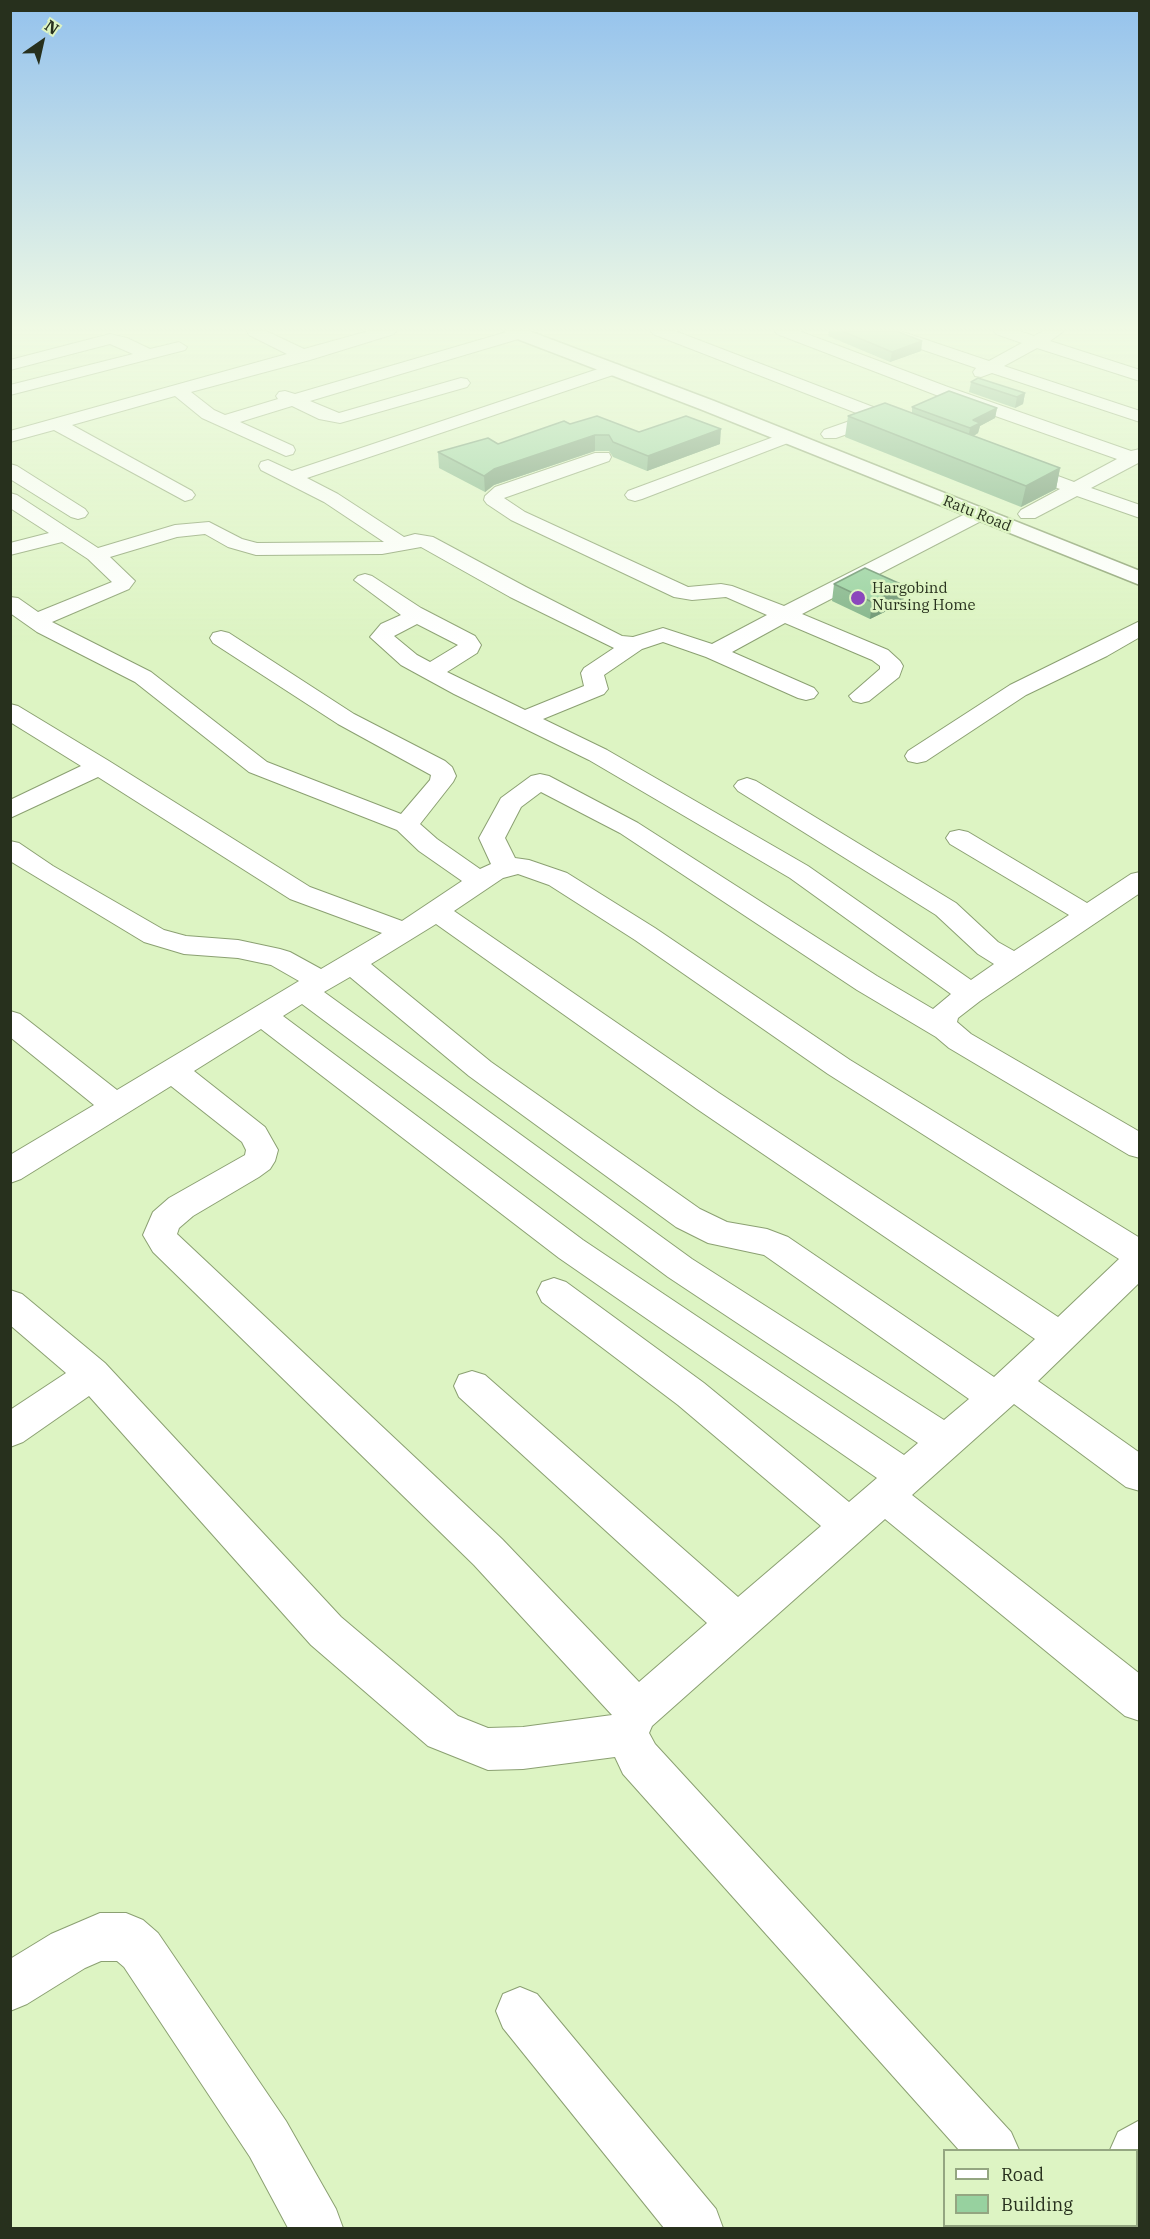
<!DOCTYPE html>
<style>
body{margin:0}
#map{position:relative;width:1150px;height:2239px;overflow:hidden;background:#ddf4c3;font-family:"IBM Plex Serif",serif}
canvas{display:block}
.frame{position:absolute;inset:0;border:12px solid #27301d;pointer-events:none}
.legend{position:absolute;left:943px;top:2149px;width:195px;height:78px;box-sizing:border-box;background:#ddf4c3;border:2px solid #94a681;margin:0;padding:8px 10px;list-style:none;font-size:18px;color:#27301d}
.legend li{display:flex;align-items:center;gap:12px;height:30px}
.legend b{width:30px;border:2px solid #94a681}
.north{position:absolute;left:12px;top:12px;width:60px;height:60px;-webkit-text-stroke:4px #ddf4c3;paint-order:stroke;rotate:34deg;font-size:16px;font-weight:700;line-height:24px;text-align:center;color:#27301d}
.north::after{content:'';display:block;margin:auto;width:21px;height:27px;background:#27301d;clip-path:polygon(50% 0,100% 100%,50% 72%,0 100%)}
</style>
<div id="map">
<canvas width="1150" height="2239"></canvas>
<div class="frame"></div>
<ul class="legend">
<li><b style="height:8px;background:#fff"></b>Road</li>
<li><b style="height:16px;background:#97d19f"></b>Building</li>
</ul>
<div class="north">N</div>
</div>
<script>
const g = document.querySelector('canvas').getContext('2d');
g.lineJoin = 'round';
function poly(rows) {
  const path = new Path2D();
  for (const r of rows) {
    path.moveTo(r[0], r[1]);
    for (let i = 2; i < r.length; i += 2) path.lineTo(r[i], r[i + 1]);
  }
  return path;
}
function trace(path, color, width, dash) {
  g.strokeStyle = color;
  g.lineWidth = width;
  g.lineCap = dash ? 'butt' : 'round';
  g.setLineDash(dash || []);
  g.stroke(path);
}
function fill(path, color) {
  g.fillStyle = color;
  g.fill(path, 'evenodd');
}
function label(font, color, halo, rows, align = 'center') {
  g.font = font + ' "IBM Plex Serif",serif';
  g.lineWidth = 5;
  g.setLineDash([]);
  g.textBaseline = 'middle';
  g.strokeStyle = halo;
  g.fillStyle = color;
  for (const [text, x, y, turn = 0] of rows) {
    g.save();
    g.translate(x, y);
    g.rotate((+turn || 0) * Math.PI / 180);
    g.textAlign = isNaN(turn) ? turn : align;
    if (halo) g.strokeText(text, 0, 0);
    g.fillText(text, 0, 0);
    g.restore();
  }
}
const street = poly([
 [247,331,266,331,304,349,369,331,396,331,394,334,310,360,191,392,214,410,225,415,278,399,276,396,279,392,285,391,295,394,510,331,525,331,527,334,525,337,310,401,339,413,461,378,467,379,470,383,467,387,340,423,319,419,292,406,240,422,293,446,295,450,293,454,286,456,202,418,175,396,72,425,192,491,195,495,192,499,185,501,54,430,10,442,10,431,287,354,249,335,247,331],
 [651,331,675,331,881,410,892,410,894,415,911,421,914,425,911,429,905,430,881,422,836,438,824,438,821,434,824,430,864,416,653,334,651,331],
 [775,331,799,331,948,387,1131,451,1140,449,1140,462,1091,488,1140,505,1140,518,1077,496,1035,518,1021,518,1018,514,1021,510,1060,489,1009,471,1007,467,1009,463,1023,463,1074,482,1117,459,936,395,777,334,775,331],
 [875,331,900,331,989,361,1022,343,996,334,994,331,1019,331,1034,336,1043,331,1064,331,1050,341,1140,370,1140,381,1037,348,1004,366,1140,411,1140,422,992,373,981,377,975,376,973,372,976,368,877,334,875,331],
 [110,334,127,338,150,349,179,342,187,347,185,350,10,395,10,385,133,354,110,344,10,370,10,360,110,334],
 [613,364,619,365,621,369,619,373,307,478,338,494,404,537,415,534,433,537,526,587,622,636,633,637,663,628,712,644,767,615,726,597,692,600,674,597,511,520,487,504,484,500,485,496,495,487,595,453,609,453,611,457,609,461,504,498,525,512,688,587,721,584,732,586,784,606,971,511,985,511,988,515,985,519,802,614,888,650,900,661,903,666,899,677,869,701,861,703,853,701,849,696,880,669,880,666,872,660,785,623,732,652,814,688,818,693,814,698,806,700,798,698,706,657,663,642,642,649,604,675,608,689,604,694,543,719,607,750,808,866,971,980,994,964,978,954,936,915,738,791,734,786,738,781,747,778,756,781,956,903,998,942,1014,951,1069,915,950,844,946,838,950,832,959,830,968,832,1087,903,1131,874,1140,872,1140,893,980,1001,958,1018,957,1022,971,1034,1140,1132,1140,1158,1129,1155,949,1048,936,1037,857,990,620,833,541,792,521,807,505,838,515,858,529,860,567,873,655,928,850,1060,1140,1238,1140,1282,1038,1381,1140,1453,1140,1491,1126,1487,1014,1404,912,1495,1140,1674,1140,1721,1125,1716,885,1519,652,1726,649,1733,655,1744,1011,2132,1019,2150,959,2150,623,1774,615,1757,523,1769,488,1770,428,1746,311,1645,89,1396,23,1442,10,1447,10,1410,66,1373,10,1325,10,1290,22,1294,105,1363,341,1617,458,1716,488,1728,523,1727,612,1715,474,1565,153,1252,143,1235,153,1212,169,1198,245,1155,246,1150,242,1142,171,1086,21,1179,10,1183,10,1155,94,1105,10,1037,10,1011,20,1014,117,1090,299,981,271,965,238,958,184,954,144,942,10,861,10,841,19,843,53,866,164,930,186,936,238,940,280,949,290,952,321,969,382,933,290,899,98,777,10,818,10,800,81,766,10,722,10,704,18,706,109,761,310,887,402,921,462,881,419,851,397,830,249,772,135,682,37,632,10,613,10,597,18,598,38,612,112,582,88,559,62,542,10,555,10,543,49,533,10,508,10,493,17,495,98,548,175,525,209,522,242,539,257,543,384,542,324,502,261,470,259,466,261,462,268,460,292,471,613,364],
 [205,534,228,547,256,555,382,554,421,547,510,597,614,648,584,668,581,673,584,686,525,710,447,672,477,653,481,645,475,636,421,608,372,576,365,574,358,576,354,580,401,615,381,624,370,637,401,665,454,694,589,760,790,878,951,994,933,1009,877,976,638,823,549,776,540,774,531,776,501,798,479,838,491,864,480,869,437,839,420,824,453,782,456,776,452,767,445,761,354,714,229,633,221,631,213,633,210,638,213,643,338,724,431,775,430,780,401,814,267,762,151,672,52,622,129,589,135,581,110,557,177,537,205,534],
 [417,624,458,645,430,662,417,655,394,636,417,624],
 [518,874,549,885,635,940,828,1074,1119,1259,1058,1317,719,1093,454,911,503,878,518,874],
 [436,924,697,1109,1035,1339,994,1377,788,1237,767,1229,727,1222,700,1209,491,1062,371,964,436,924],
 [350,977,469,1076,676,1227,708,1243,764,1255,969,1399,944,1420,692,1259,324,992,350,977],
 [302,1004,668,1277,918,1443,904,1455,583,1240,283,1016,302,1004],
 [261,1029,559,1258,877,1478,849,1502,704,1383,566,1282,554,1278,542,1282,537,1292,542,1302,678,1405,821,1526,738,1597,485,1375,472,1371,459,1375,454,1386,459,1397,707,1623,639,1682,502,1539,177,1234,179,1228,193,1216,259,1177,270,1169,275,1161,278,1150,265,1127,194,1071,261,1029],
 [787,432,793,433,796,437,793,441,642,499,635,501,628,499,625,495,628,491,787,432],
 [10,464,17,466,85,509,88,513,85,517,78,519,71,517,10,479,10,464],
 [1140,621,1140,637,1107,656,1026,695,926,761,917,763,908,761,905,756,908,751,1010,685,1140,621],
 [100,1913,126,1913,143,1920,158,1933,286,2121,336,2209,343,2228,288,2228,250,2157,124,1967,117,1961,101,1961,85,1968,27,2004,10,2011,10,1959,51,1934,100,1913],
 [520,1987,537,1994,716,2209,723,2228,664,2228,503,2028,496,2011,503,1994,520,1987],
 [1140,2120,1140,2174,1136,2176,1136,2150,1110,2150,1118,2132,1140,2120],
 [1034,2226,1088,2226,1090,2228,1036,2228,1034,2226]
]);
const primary = poly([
 [505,331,529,331,714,401,1140,571,1140,585,700,409,507,335,505,331]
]);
trace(street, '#8ba072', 2);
trace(primary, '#8ba072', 3);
fill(street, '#fff');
fill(primary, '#fff');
fill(poly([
 [829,331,896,331,922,341,921,351,890,362,828,336],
 [971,382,1025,393,1023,404,1015,408,969,392],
 [912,407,997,408,995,418,980,426,978,433,974,436,1060,468,1056,489,1021,507,845,437,848,416,912,413],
 [570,424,639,432,720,444,647,471,613,457,609,451,595,451,494,485,485,492,439,468,438,452,498,444],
 [834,584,903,603,870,619,832,601]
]), '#82b489');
fill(poly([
 [922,341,921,351,890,362,892,352],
 [1025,393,1023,404,1015,408,1017,397],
 [997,408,995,418,980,426,978,433,968,439,970,428,973,420],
 [721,429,720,444,647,471,648,456],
 [595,435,595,451,494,485,485,492,484,476,494,469],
 [1060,468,1056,489,1021,507,1026,486],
 [905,586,903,603,870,619,872,602]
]), '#6a926f');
const building = poly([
 [842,331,896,331,922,341,892,352,842,331],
 [978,378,1025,393,1017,397,971,382,978,378],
 [949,391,997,408,973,420,980,423,970,428,912,407,949,391],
 [885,403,1060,468,1026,486,848,416,885,403],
 [597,416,639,432,686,416,721,429,648,456,613,442,609,435,595,435,494,469,484,476,438,452,488,438,498,444,564,421,570,424,597,416],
 [865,568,905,586,872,602,834,584,865,568]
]);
fill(building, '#97d19f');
trace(building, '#6a926f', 1.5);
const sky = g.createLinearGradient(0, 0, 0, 645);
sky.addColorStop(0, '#94c2ed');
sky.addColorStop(0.51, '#f0fae4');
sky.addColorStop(1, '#f0fae400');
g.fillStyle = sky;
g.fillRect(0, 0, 1150, 645);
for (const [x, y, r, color] of [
 [858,598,8,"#8b48bc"]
]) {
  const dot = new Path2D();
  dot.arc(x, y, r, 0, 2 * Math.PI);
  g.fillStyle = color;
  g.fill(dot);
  trace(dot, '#ddf4c3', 2);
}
label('15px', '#27301d', '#ddf4c3', [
 ["Ratu Road",977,514,22]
]);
label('15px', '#27301d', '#ddf4c3', [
 ["Hargobind",872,589],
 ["Nursing Home",872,606]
], 'left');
</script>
